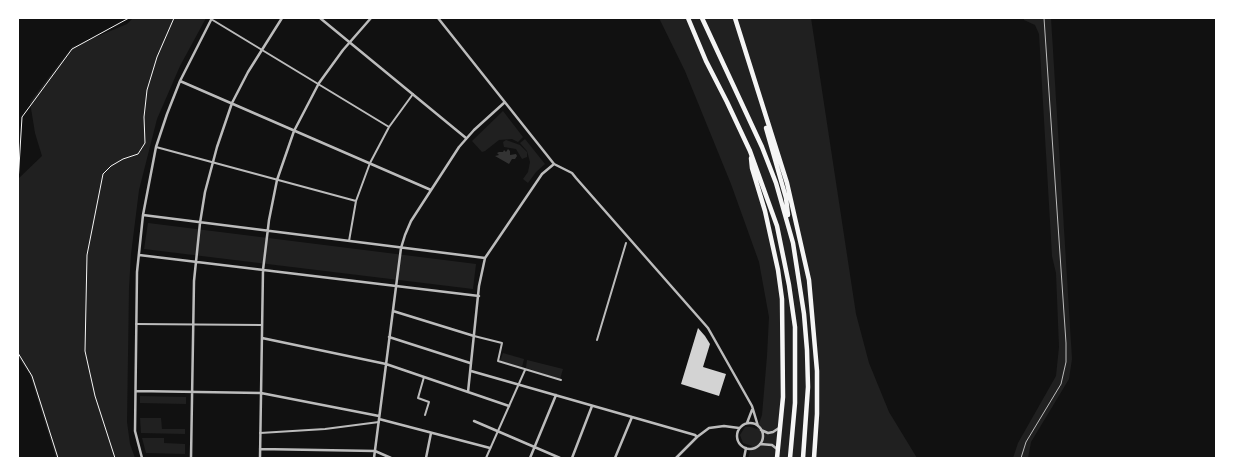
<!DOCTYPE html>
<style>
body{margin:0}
#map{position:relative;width:1234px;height:476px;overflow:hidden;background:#111;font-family:Mulish,sans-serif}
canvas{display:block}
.frame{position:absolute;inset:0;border:19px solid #fff;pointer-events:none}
</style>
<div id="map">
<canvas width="1234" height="476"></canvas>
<div class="frame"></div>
</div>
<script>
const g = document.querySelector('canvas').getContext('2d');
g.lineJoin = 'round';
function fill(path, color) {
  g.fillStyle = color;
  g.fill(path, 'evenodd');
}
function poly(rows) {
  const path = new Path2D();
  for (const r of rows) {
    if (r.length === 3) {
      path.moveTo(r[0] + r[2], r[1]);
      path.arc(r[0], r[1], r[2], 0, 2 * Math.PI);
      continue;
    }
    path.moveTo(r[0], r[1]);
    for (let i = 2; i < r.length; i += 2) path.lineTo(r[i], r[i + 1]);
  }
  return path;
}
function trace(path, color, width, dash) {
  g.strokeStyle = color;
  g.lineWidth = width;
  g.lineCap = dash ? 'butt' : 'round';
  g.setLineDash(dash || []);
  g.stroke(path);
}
fill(poly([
 [133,18,206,18,180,66,157,119,139,190,131,254,129,288,127,422,130,444,135,458,56,458,30,375,18,357,18,179,42,156,35,133,30,102,72,47,127,24],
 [659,18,811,18,856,314,869,363,889,412,917,458,748,458,752,446,743,443,740,435,745,427,751,427,757,429,762,415,767,356,769,317,759,262,731,184,685,71],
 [1024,18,1051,18,1072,359,1069,379,1031,442,1028,458,1013,458,1018,443,1056,376,1059,347,1056,273,1052,256,1039,34,1035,25,1024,20],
 [503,111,523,137,518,142,512,139,499,140,485,151,482,152,472,141],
 [525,139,545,164,536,172,528,183,523,179,528,172,530,162,527,151,520,143],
 [506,140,520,145,527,152,527,157,522,159,516,149,504,147,503,142],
 [148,223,476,264,473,289,144,249],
 [503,353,524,359,522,367,500,361],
 [527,360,563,369,560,379,526,368],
 [140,396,186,397,186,404,140,403],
 [140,418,161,418,162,429,185,429,185,434,141,433],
 [142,438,164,438,164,443,185,444,185,454,146,453]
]), '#202020');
fill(poly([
 [508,149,510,151,510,155,516,154,517,156,515,159,512,159,509,164,495,156,499,155,497,153,499,152,503,152,504,150,506,152]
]), '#333');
fill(poly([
 [698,328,705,336,710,344,703,367,726,374,719,396,681,384]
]), '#d3d3d3');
trace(poly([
 [18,183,22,117,72,49,129,18],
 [18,353,32,376,58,458],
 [115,458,95,396,85,351,87,255,103,174,111,166,123,159,138,154,145,143,144,117,147,90,157,57,174,18]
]), '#f5f5f5', 1);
trace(poly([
 [1021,458,1026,442,1061,384,1066,362,1066,343,1044,18]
]), '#bcbcbc', 1);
trace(poly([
 [211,19,389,127],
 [156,147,356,201],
 [349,241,356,201,370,163,389,127,413,94],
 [136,324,261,325],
 [474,336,502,343,498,361,561,380],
 [597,340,626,243],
 [424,377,418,398,429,402,425,415],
 [260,433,325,429,379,422],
 [142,458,167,458],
 [486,458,525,370]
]), '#bcbcbc', 2);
trace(poly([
 [320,18,466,138],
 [438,18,554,164,572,173,576,178,708,328,752,406,758,426],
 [180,81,431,190],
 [143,215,485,258],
 [139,255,479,296],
 [393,311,474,336],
 [389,337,470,363],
 [262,338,386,364,509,406],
 [471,371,695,435,697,437],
 [136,391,261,393,379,416],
 [468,392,479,286,485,258,542,174,554,164],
 [379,419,490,448],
 [474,421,560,458],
 [747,423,752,410],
 [750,436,13],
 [761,430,768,433,773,432,779,428],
 [760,444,772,445,777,449],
 [260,449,375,451,391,458],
 [142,458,135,431,137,272,143,215,156,147,167,114,180,81,212,18],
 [191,458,194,281,200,223,205,192,217,147,232,103,248,72,282,18],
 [260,458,263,270,269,220,277,180,294,131,319,83,343,50,371,18],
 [374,458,401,248,405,235,411,221,459,147,474,130,505,102],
 [426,458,431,433],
 [530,458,556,395],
 [572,458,592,406],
 [615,458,632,417],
 [676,458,697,437,709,428,724,426,739,428],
 [744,458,746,448]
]), '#bcbcbc', 2.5);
trace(poly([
 [688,18,706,61,727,102,750,151,777,226,789,285,795,327,795,403,790,458],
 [702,18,762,147,776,183,793,243,804,314,807,350,808,387,803,458],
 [735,18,787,183,809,280,817,371,817,414,814,458],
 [766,128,786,198,788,215],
 [751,158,752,168,765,211,778,270,782,299,783,397,777,458]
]), '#f5f5f5', 4.5);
</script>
